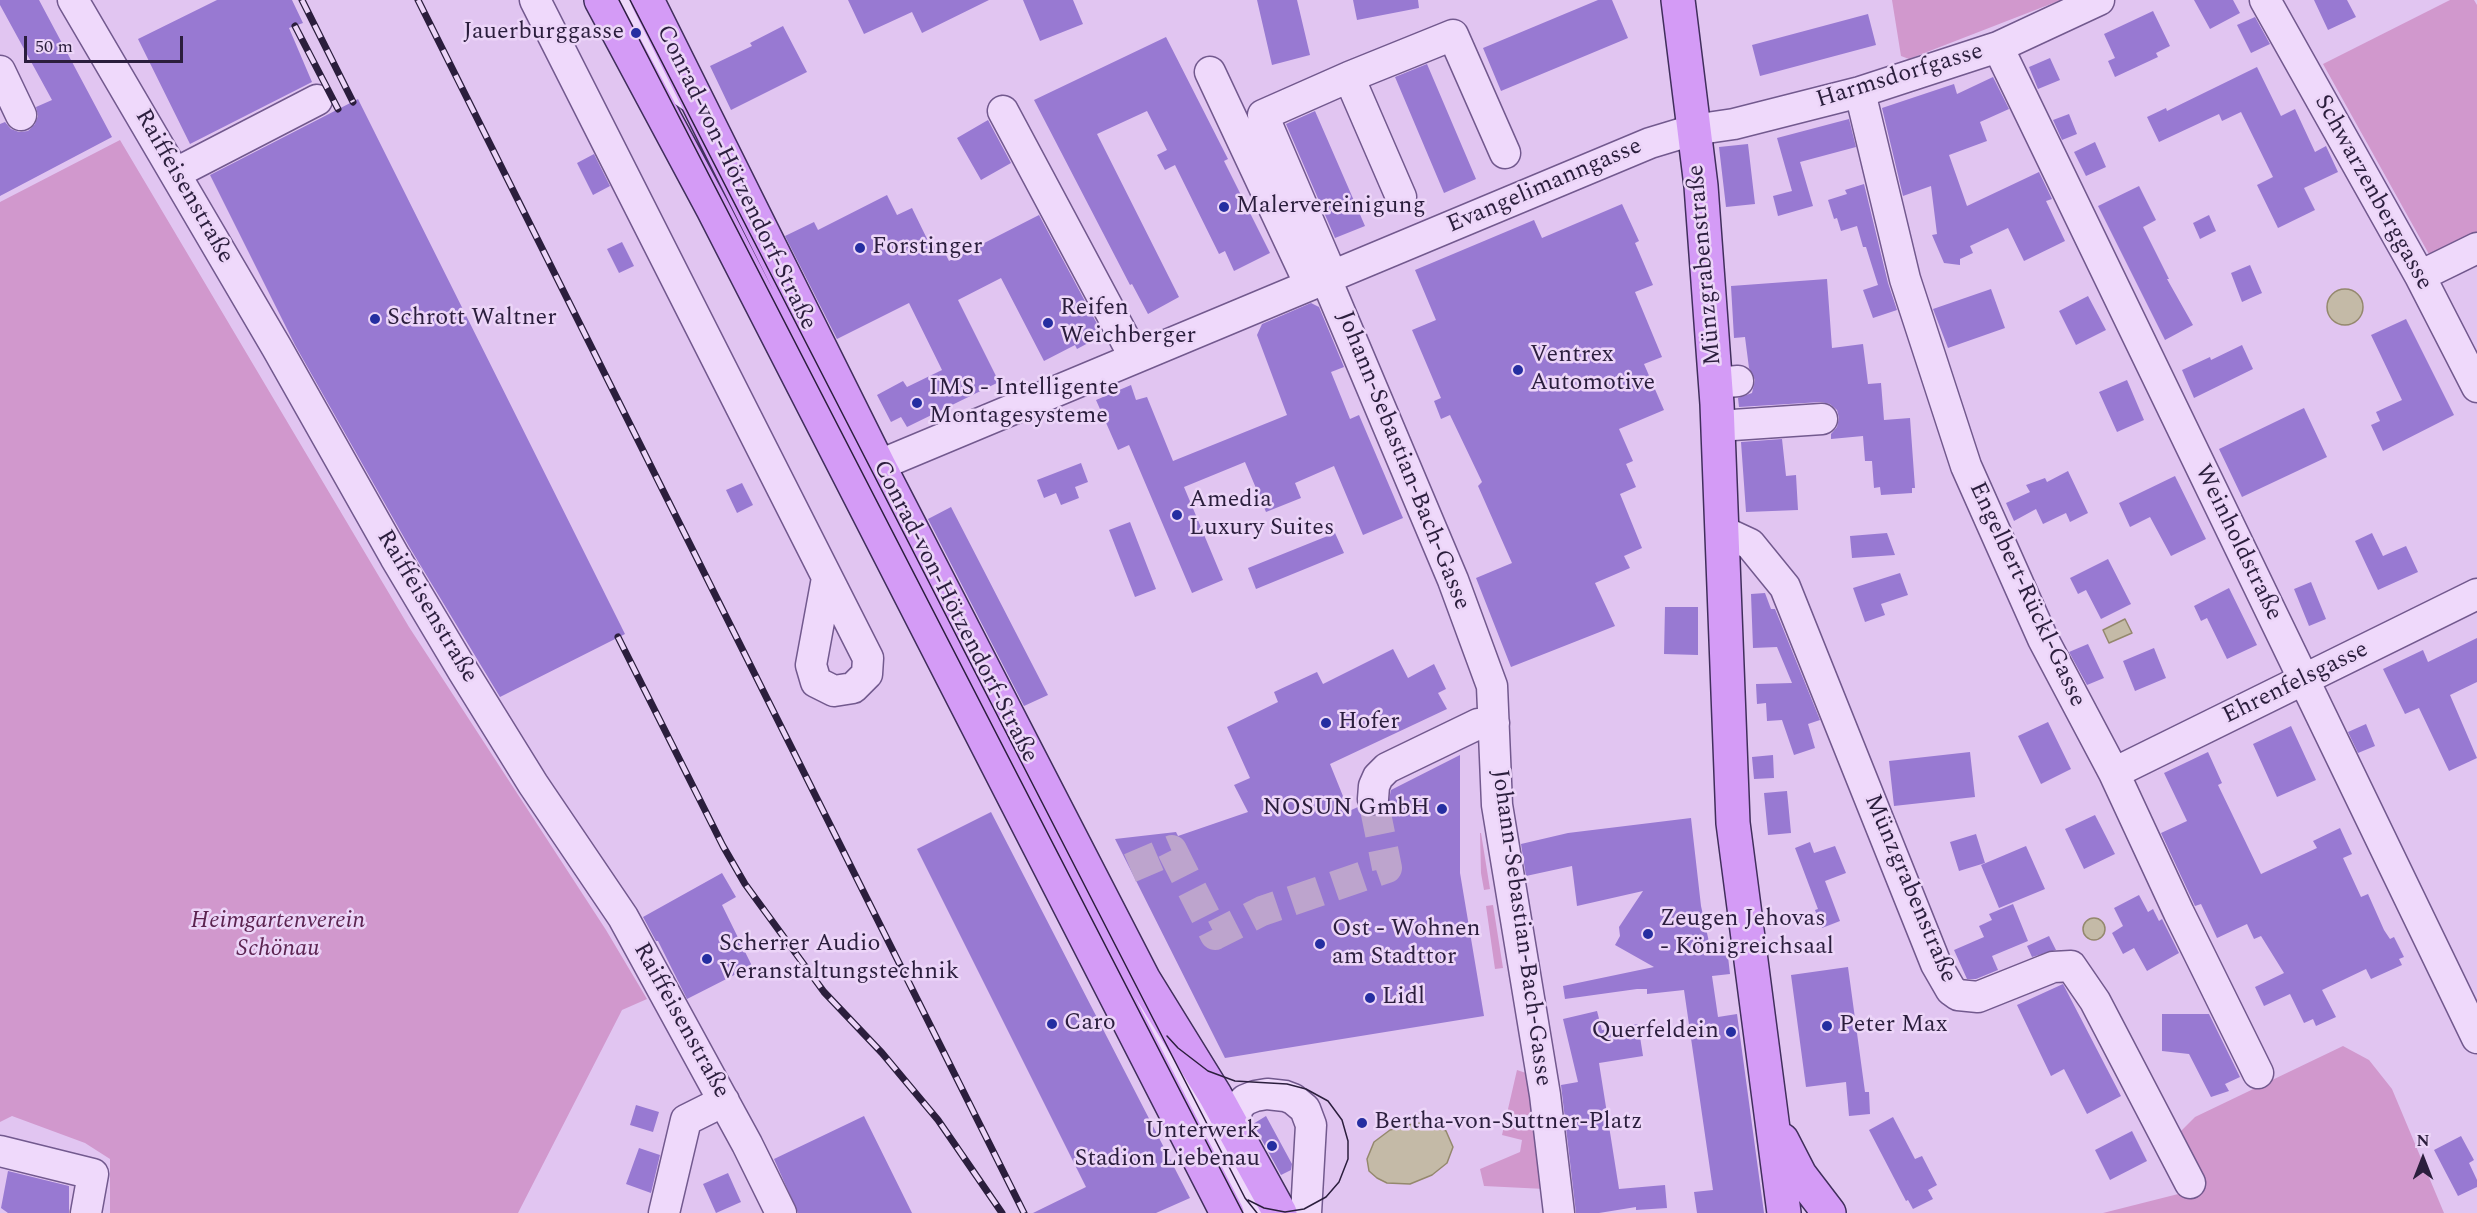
<!DOCTYPE html>
<meta charset="utf-8">
<style>
body{margin:0}
#map{position:relative;width:2477px;height:1213px;overflow:hidden;background:#e1c5f1;font-family:Spectral,serif}
canvas{display:block}
.north{position:absolute;left:2393px;top:1129px;width:60px;height:60px;-webkit-text-stroke:4px #ecd5f8;paint-order:stroke;rotate:0deg;font-size:16px;font-weight:700;line-height:24px;text-align:center;color:#2b1e3d}
.north::after{content:'';display:block;margin:auto;width:21px;height:27px;background:#2b1e3d;clip-path:polygon(50% 0,100% 100%,50% 72%,0 100%)}
.scale{position:absolute;left:24px;top:36px;width:159px;height:27px;box-sizing:border-box;border:3px solid #2b1e3d;border-top:0;padding-left:8px;font-size:18px;line-height:21px;white-space:nowrap;color:#2b1e3d;-webkit-text-stroke:4px #ecd5f8;paint-order:stroke}
</style>
<div id="map">
<canvas width="2477" height="1213"></canvas>
<div class="north">N</div>
<div class="scale">50 m</div>
</div>
<script>
const g = document.querySelector('canvas').getContext('2d');
g.lineJoin = 'round';
function fill(path, color) {
  g.fillStyle = color;
  g.fill(path, 'evenodd');
}
function poly(rows) {
  const path = new Path2D();
  for (const r of rows) {
    if (r.length === 3) {
      path.moveTo(r[0] + r[2], r[1]);
      path.arc(r[0], r[1], r[2], 0, 2 * Math.PI);
      continue;
    }
    path.moveTo(r[0], r[1]);
    for (let i = 2; i < r.length; i += 2) path.lineTo(r[i], r[i + 1]);
  }
  return path;
}
function trace(path, color, width, dash) {
  g.strokeStyle = color;
  g.lineWidth = width;
  g.lineCap = dash ? 'butt' : 'round';
  g.setLineDash(dash || []);
  g.stroke(path);
}
function label(font, color, halo, rows, align = 'center') {
  g.font = font + ' Spectral,serif';
  g.lineWidth = 5;
  g.setLineDash([]);
  g.textBaseline = 'middle';
  g.strokeStyle = halo;
  g.fillStyle = color;
  for (const [text, x, y, turn = 0] of rows) {
    g.save();
    g.translate(x, y);
    g.rotate((+turn || 0) * Math.PI / 180);
    g.textAlign = isNaN(turn) ? turn : align;
    if (halo) g.strokeText(text, 0, 0);
    g.fillText(text, 0, 0);
    g.restore();
  }
}
fill(poly([
 [1892,0,2061,0,1909,59,1901,56],
 [2450,0,2474,0,2477,5,2477,232,2430,256,2323,64],
 [120,140,409,627,606,930,647,999,622,1010,518,1213,110,1213,110,1159,85,1143,12,1116,0,1122,0,202],
 [1480,833,1481,833,1490,889,1484,890,1481,873],
 [1493,905,1503,968,1495,969,1486,906],
 [2343,1046,2369,1060,2392,1089,2444,1213,2103,1213,2198,1189,2201,1184,2180,1132,2195,1117],
 [1517,1070,1526,1073,1545,1189,1484,1186,1480,1169,1520,1152,1522,1140,1502,1135]
]), '#d198cd');
const water = poly([
 [2345,307,18],
 [2125,619,2132,633,2109,643,2103,630,2125,619],
 [2094,929,11],
 [1416,1123,1433,1124,1446,1131,1453,1147,1447,1163,1432,1175,1410,1184,1387,1183,1377,1178,1369,1171,1367,1159,1374,1142,1390,1130,1416,1123]
]);
fill(water, '#c4baa7');
trace(water, '#94886d', 1.5);
fill(poly([
 [0,0,39,0,112,137,0,196,0,124,5,122,11,129,19,132,28,131,35,124,38,116,36,107,52,100,0,5],
 [217,0,292,0,303,23,289,28,312,82,190,144,138,39],
 [848,0,989,0,922,33,912,12,864,34],
 [1023,0,1073,0,1083,24,1040,41],
 [1257,0,1297,0,1310,55,1272,65],
 [1353,0,1418,0,1419,8,1357,20],
 [1598,0,1612,0,1628,38,1501,91,1483,48],
 [2194,0,2233,0,2240,13,2210,29],
 [2314,0,2347,0,2356,17,2328,30],
 [2153,11,2170,46,2156,53,2158,57,2115,77,2108,61,2115,58,2104,34],
 [1868,14,1876,45,1760,76,1752,45],
 [2255,17,2270,44,2251,53,2237,25],
 [783,26,807,72,731,110,710,66,752,46,750,43],
 [1166,37,1228,159,1224,161,1270,253,1234,271,1225,251,1219,254,1175,165,1165,170,1157,155,1167,150,1147,111,1097,134,1179,297,1148,314,1132,284,1130,285,1034,100],
 [2050,58,2060,80,2038,89,2029,67],
 [1427,64,1476,179,1444,193,1395,77],
 [2257,67,2281,116,2295,109,2315,152,2326,146,2338,172,2304,188,2315,210,2278,228,2257,185,2273,177,2241,112,2222,121,2219,114,2159,142,2147,117,2166,108,2167,111],
 [1993,77,2009,109,1980,122,1987,141,1949,155,1967,206,2039,172,2052,199,2046,201,2065,241,2024,261,2008,228,1970,246,1973,253,1960,259,1960,265,1944,263,1932,235,1937,234,1931,186,1903,196,1882,108,1954,84,1957,94],
 [358,99,625,634,500,697,410,548,295,345,210,175],
 [1315,111,1365,226,1335,238,1286,124],
 [2069,114,2077,134,2062,140,2053,120],
 [1849,119,1856,147,1800,162,1813,206,1778,216,1773,196,1792,191,1777,138],
 [988,120,1011,163,981,180,957,138],
 [2095,142,2106,167,2086,176,2074,152],
 [1748,144,1755,204,1726,207,1719,147],
 [594,154,610,186,593,195,577,163],
 [1864,184,1888,283,1897,310,1873,318,1863,290,1878,285,1866,247,1863,247,1857,226,1841,231,1837,218,1834,219,1828,200,1847,194,1845,190],
 [2139,186,2156,220,2143,227,2169,279,2167,279,2193,325,2165,340,2098,206],
 [887,195,897,215,912,208,931,247,940,243,949,261,1039,215,1103,335,1077,349,1075,345,1044,361,1001,278,958,300,999,382,907,427,901,417,891,422,877,395,903,381,907,387,942,370,909,303,837,339,785,236,814,222,818,230],
 [1622,204,1639,241,1635,243,1653,285,1635,292,1662,357,1644,364,1664,410,1619,429,1633,461,1626,464,1636,487,1620,494,1642,548,1624,556,1630,568,1595,583,1615,626,1511,667,1476,578,1512,563,1478,486,1482,482,1450,415,1441,419,1434,401,1441,398,1412,330,1436,320,1415,270,1534,220,1542,238],
 [2209,215,2216,231,2200,239,2193,223],
 [622,242,634,266,619,273,607,249],
 [2250,265,2262,293,2242,302,2231,273],
 [1827,279,1832,348,1863,344,1868,384,1881,383,1884,420,1910,418,1915,488,1912,488,1912,493,1881,495,1880,487,1874,488,1872,461,1865,461,1863,436,1831,439,1831,434,1837,427,1839,418,1837,410,1830,404,1821,402,1739,407,1738,398,1752,393,1755,380,1749,368,1745,337,1734,338,1731,286],
 [1991,289,2005,328,1948,348,1933,309],
 [2088,296,2106,330,2076,345,2059,311],
 [1311,303,1319,307,1344,367,1331,372,1350,419,1359,415,1403,518,1363,535,1334,466,1295,483,1301,498,1266,512,1245,462,1184,487,1223,580,1192,593,1129,445,1118,450,1096,400,1131,385,1136,400,1147,397,1173,461,1287,415,1257,335,1262,324],
 [2406,319,2454,415,2383,451,2371,425,2380,421,2376,412,2402,400,2371,335],
 [2242,345,2253,369,2194,398,2182,370,2210,357,2211,360],
 [2127,380,2144,420,2117,432,2099,392],
 [2304,408,2327,457,2242,497,2219,449],
 [1782,439,1786,476,1796,475,1798,510,1746,512,1741,442],
 [1081,463,1088,482,1075,487,1079,498,1061,505,1056,493,1044,498,1037,480],
 [2068,471,2088,513,2070,522,2066,513,2043,524,2036,509,2014,521,2006,503,2030,492,2026,485,2045,478,2047,482],
 [2175,476,2206,539,2171,556,2150,517,2130,527,2119,503],
 [742,483,753,505,737,513,726,490],
 [951,507,1048,695,1024,706,928,519],
 [1130,522,1156,589,1135,597,1109,530],
 [1335,533,1344,553,1256,589,1248,568],
 [1887,533,1895,555,1852,558,1850,536],
 [2372,533,2383,556,2406,546,2418,572,2378,590,2355,541],
 [2108,559,2131,604,2101,619,2086,590,2078,594,2070,578],
 [1900,573,1908,595,1881,604,1885,615,1865,622,1853,588],
 [2311,582,2326,619,2309,626,2294,589],
 [2229,588,2257,645,2227,659,2207,618,2201,621,2194,606],
 [1765,593,1771,609,1775,609,1820,720,1808,724,1815,748,1794,755,1782,720,1767,721,1766,703,1757,704,1756,684,1792,683,1777,647,1753,648,1751,594],
 [1665,607,1698,607,1698,655,1664,654],
 [2477,638,2477,682,2450,695,2477,758,2449,771,2419,708,2405,714,2383,669,2423,650,2428,662],
 [2088,644,2104,678,2087,685,2069,652],
 [2154,648,2166,678,2135,691,2123,661],
 [1393,649,1408,678,1434,664,1446,689,1438,693,1447,709,1330,764,1349,811,1358,807,1364,813,1372,816,1380,815,1387,809,1391,790,1460,755,1460,873,1484,1016,1225,1058,1115,839,1176,832,1178,836,1248,812,1234,785,1250,778,1227,727,1278,702,1274,692,1317,672,1323,684],
 [2048,722,2071,769,2041,784,2018,736],
 [2366,724,2375,746,2358,753,2348,732],
 [2291,726,2316,780,2277,797,2253,744],
 [1970,752,1975,797,1894,806,1889,761],
 [2208,752,2222,783,2218,785,2261,874,2317,848,2313,841,2340,828,2352,854,2343,858,2361,897,2368,894,2384,930,2390,939,2394,937,2404,957,2399,959,2402,965,2371,979,2366,969,2322,990,2336,1017,2316,1026,2313,1019,2304,1023,2290,994,2264,1006,2255,987,2284,973,2261,936,2254,939,2247,924,2217,938,2201,904,2195,906,2161,833,2187,821,2164,773],
 [1773,755,1774,778,1754,779,1752,757],
 [1787,791,1791,833,1768,835,1764,793],
 [991,812,1190,1198,1156,1213,1033,1213,1086,1187,917,849],
 [2095,815,2115,854,2084,869,2065,829],
 [1691,818,1701,906,1711,951,1727,948,1730,974,1712,976,1718,1017,1737,1014,1764,1213,1697,1213,1694,1192,1713,1190,1684,990,1647,994,1647,989,1637,989,1565,999,1563,986,1654,967,1615,945,1620,936,1619,927,1643,891,1577,906,1572,866,1526,876,1521,844,1568,833],
 [1976,834,1985,863,1959,871,1950,842],
 [1810,842,1814,853,1835,846,1846,873,1825,881,1840,921,1822,928,1815,910,1818,909,1795,848],
 [2026,846,2045,889,1999,908,1981,865],
 [722,873,736,897,722,905,752,966,687,999,658,941,656,941,643,917],
 [2139,895,2148,912,2153,909,2159,921,2162,919,2179,953,2147,971,2134,948,2123,954,2112,933,2123,926,2114,908],
 [2013,904,2028,941,1992,956,1998,970,1976,979,1967,979,1954,950,1984,937,1979,926,1992,920,1989,914],
 [2049,936,2056,950,2032,957,2027,946],
 [1848,967,1865,1092,1869,1092,1870,1114,1849,1116,1846,1082,1806,1087,1791,975],
 [2063,984,2121,1096,2087,1114,2064,1069,2051,1076,2017,1005],
 [1597,1011,1602,1030,1638,1024,1643,1056,1599,1063,1619,1189,1665,1185,1667,1208,1636,1210,1636,1207,1599,1213,1576,1213,1561,1085,1578,1082,1563,1019],
 [2162,1014,2209,1014,2240,1077,2225,1084,2229,1091,2211,1097,2189,1054,2162,1051],
 [636,1105,659,1112,653,1132,630,1125],
 [864,1116,912,1213,798,1213,774,1159],
 [1266,1116,1292,1164,1291,1170,1281,1175,1253,1124],
 [1893,1117,1915,1159,1922,1156,1937,1185,1928,1190,1933,1199,1913,1209,1908,1200,1906,1201,1869,1130],
 [2132,1131,2147,1161,2110,1180,2095,1150],
 [2461,1136,2474,1160,2469,1163,2477,1180,2477,1187,2458,1196,2434,1150],
 [639,1148,660,1155,651,1193,626,1184],
 [8,1171,69,1186,69,1213,8,1213,1,1208],
 [728,1173,741,1202,716,1213,703,1184]
]), '#9879d2');
trace(poly([
 [1130,868,1172,850,1215,935,1262,911,1387,868,1373,799]
]), '#bda4cd', 30, [30, 15]);
const minor = poly([
 [73,0,277,348,395,557,463,671,533,784,623,917,747,1144,781,1213],
 [535,0,868,658,867,674,853,688,834,691,816,682,811,665,827,578],
 [624,0,665,79,696,100],
 [2265,0,2420,276,2477,387],
 [1998,47,2477,1038],
 [0,71,21,115],
 [1210,72,1310,285],
 [1349,77,1453,35,1505,153],
 [1860,92,1905,279,1966,466,2043,639,2114,773,2179,913,2258,1073],
 [1003,111,1135,358],
 [176,173,317,100],
 [1332,276,1263,115,1349,77,1401,197],
 [2420,276,2477,248],
 [1326,279,1453,580,1492,686,1497,805,1545,1095,1559,1213],
 [1716,383,1738,381],
 [1718,426,1822,419],
 [859,477,889,461,1650,143,1693,130,1734,124,1860,92,1998,47,2099,0],
 [1722,531,1750,544,1785,587,1936,964,1951,990,1958,995,1978,997,2053,967,2071,966,2095,1001,2190,1183],
 [2114,773,2477,594],
 [1373,799,1374,786,1378,777,1387,768,1478,724,1494,723],
 [1144,980,1143,1012,1233,1182,1250,1201,1274,1213],
 [1236,1133,1235,1120,1238,1107,1245,1100,1255,1096,1267,1094,1285,1096,1293,1099,1305,1109,1311,1125,1306,1213],
 [0,1151,93,1174,86,1213],
 [664,1213,686,1120,724,1101]
]);
const major = poly([
 [601,0,713,209,1227,1213],
 [647,0,879,466,1144,980,1215,1095,1280,1213],
 [1678,0,1701,186,1717,404,1733,823,1784,1213],
 [1782,1140,1800,1175,1829,1213]
]);
trace(minor, '#72598e', 33);
trace(major, '#402e5c', 36);
trace(minor, '#efd9fb', 30);
trace(major, '#d49bf6', 33);
trace(poly([
 [619,0,1243,1213],
 [630,0,1183,1077,1245,1198,1257,1213],
 [1167,1036,1178,1048,1208,1071,1235,1081,1287,1084,1306,1089,1328,1101,1342,1120,1348,1141,1348,1159,1339,1182,1326,1197,1304,1209,1285,1212,1264,1208,1248,1200]
]), '#2b1e3d', 1.5);
const rail = poly([
 [302,0,353,102],
 [418,0,1024,1213],
 [295,26,338,109],
 [618,637,723,846,745,884,824,992,882,1053,938,1120,1002,1213]
]);
trace(rail, '#2b1e3d', 7);
trace(rail, '#ecd5f8', 4.5, [14]);
for (const [x, y, r, color] of [
 [636,33,6,"#252ea1"],
 [1224,207,6,"#252ea1"],
 [860,248,6,"#252ea1"],
 [375,319,6,"#252ea1"],
 [1048,323,6,"#252ea1"],
 [1518,370,6,"#252ea1"],
 [917,403,6,"#252ea1"],
 [1177,515,6,"#252ea1"],
 [1326,723,6,"#252ea1"],
 [1442,809,6,"#252ea1"],
 [1648,934,6,"#252ea1"],
 [1320,944,6,"#252ea1"],
 [707,959,6,"#252ea1"],
 [1370,998,6,"#252ea1"],
 [1052,1024,6,"#252ea1"],
 [1827,1026,6,"#252ea1"],
 [1731,1032,6,"#252ea1"],
 [1362,1123,6,"#252ea1"],
 [1272,1146,6,"#252ea1"]
]) {
  const dot = new Path2D();
  dot.arc(x, y, r, 0, 2 * Math.PI);
  g.fillStyle = color;
  g.fill(dot);
  trace(dot, '#ecd5f8', 2);
}
label('24px', '#2b1e3d', '#ecd5f8', [
 ["Jauerburggasse",624,33,"right"],
 ["Malervereinigung",1236,207],
 ["Forstinger",872,248],
 ["Reifen",1060,309],
 ["Weichberger",1060,337],
 ["Schrott Waltner",387,319],
 ["Ventrex",1530,356],
 ["Automotive",1530,384],
 ["IMS - Intelligente",929,389],
 ["Montagesysteme",929,417],
 ["Amedia",1189,501],
 ["Luxury Suites",1189,529],
 ["Hofer",1338,723],
 ["NOSUN GmbH",1430,809,"right"],
 ["Zeugen Jehovas",1660,920],
 ["- Königreichsaal",1660,948],
 ["Ost - Wohnen",1332,930],
 ["am Stadttor",1332,958],
 ["Scherrer Audio",719,945],
 ["Veranstaltungstechnik",719,973],
 ["Lidl",1382,998],
 ["Caro",1064,1024],
 ["Peter Max",1839,1026],
 ["Querfeldein",1719,1032,"right"],
 ["Bertha-von-Suttner-Platz",1374,1123],
 ["Unterwerk",1260,1132,"right"],
 ["Stadion Liebenau",1260,1160,"right"]
], 'left');
label('24px', '#2b1e3d', '#ecd5f8', [
 ["Harmsdorfgasse",1900,77,-17],
 ["Conrad-von-Hötzendorf-Straße",735,178,64],
 ["Raiffeisenstraße",183,187,60],
 ["Evangelimanngasse",1545,187,-23],
 ["Schwarzenberggasse",2372,193,61],
 ["Münzgrabenstraße",1706,265,-95],
 ["Johann-Sebastian-Bach-Gasse",1402,461,68],
 ["Weinholdstraße",2237,543,64],
 ["Engelbert-Rückl-Gasse",2026,595,65],
 ["Raiffeisenstraße",426,607,59],
 ["Conrad-von-Hötzendorf-Straße",954,612,63],
 ["Ehrenfelsgasse",2296,684,-26],
 ["Münzgrabenstraße",1909,889,67],
 ["Johann-Sebastian-Bach-Gasse",1520,928,82],
 ["Raiffeisenstraße",680,1021,61]
]);
label('italic 24px', '#5b2350', '#ecd5f8', [
 ["Heimgartenverein",278,922],
 ["Schönau",278,950]
]);
</script>
